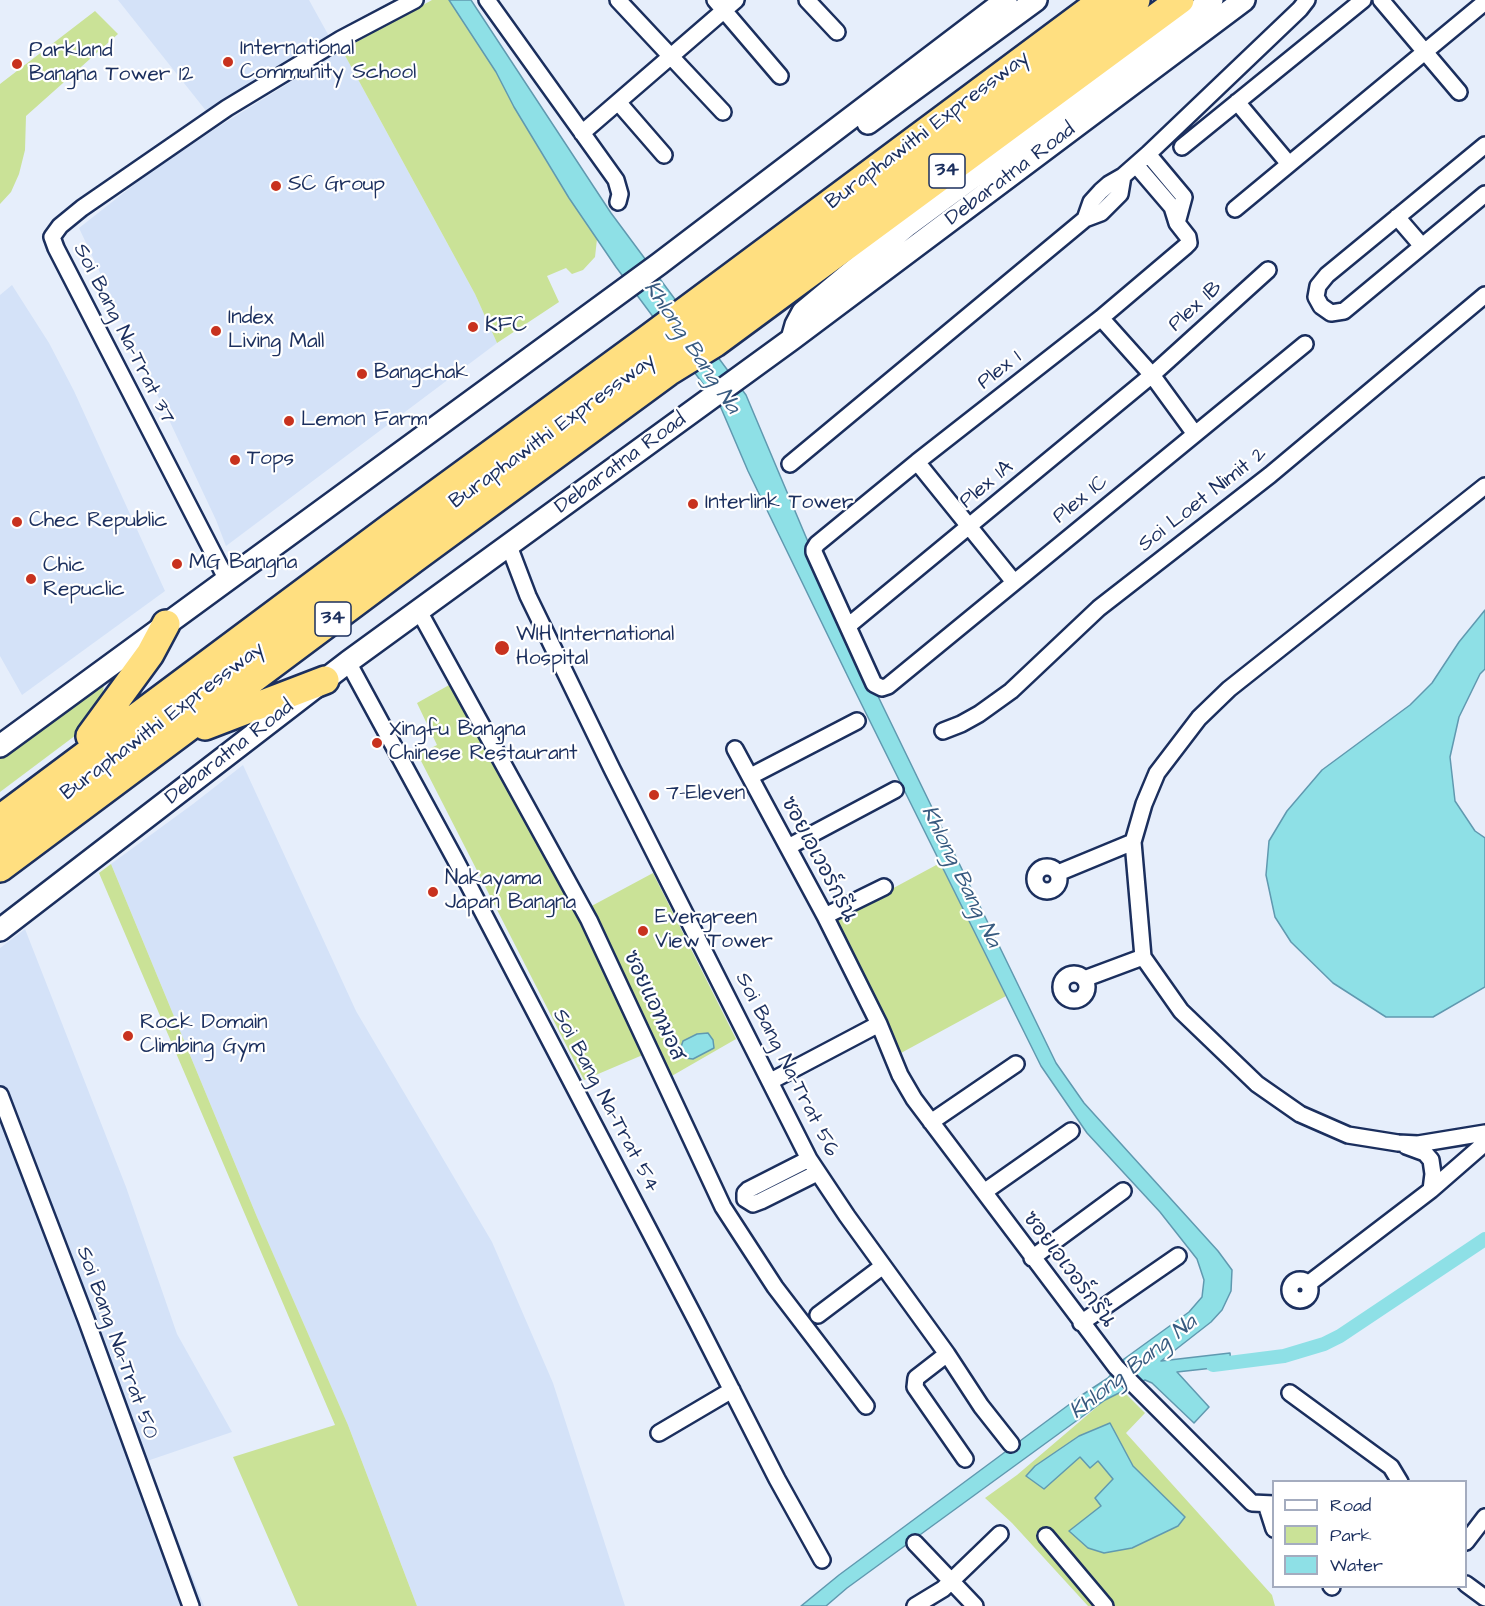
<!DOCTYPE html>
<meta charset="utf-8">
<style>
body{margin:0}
#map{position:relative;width:1485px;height:1606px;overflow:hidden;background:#e6eefb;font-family:"Architects Daughter",sans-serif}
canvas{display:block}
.legend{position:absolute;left:1272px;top:1480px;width:195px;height:108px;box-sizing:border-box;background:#fff;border:2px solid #a4acbf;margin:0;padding:8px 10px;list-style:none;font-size:18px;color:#1b2f5e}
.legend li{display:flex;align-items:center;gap:12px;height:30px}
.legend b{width:30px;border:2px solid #a4acbf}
</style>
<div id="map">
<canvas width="1485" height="1606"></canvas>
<ul class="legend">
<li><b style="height:8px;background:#fff"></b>Road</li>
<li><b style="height:16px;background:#cae297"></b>Park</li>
<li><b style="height:16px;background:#8ee0e6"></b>Water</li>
</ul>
</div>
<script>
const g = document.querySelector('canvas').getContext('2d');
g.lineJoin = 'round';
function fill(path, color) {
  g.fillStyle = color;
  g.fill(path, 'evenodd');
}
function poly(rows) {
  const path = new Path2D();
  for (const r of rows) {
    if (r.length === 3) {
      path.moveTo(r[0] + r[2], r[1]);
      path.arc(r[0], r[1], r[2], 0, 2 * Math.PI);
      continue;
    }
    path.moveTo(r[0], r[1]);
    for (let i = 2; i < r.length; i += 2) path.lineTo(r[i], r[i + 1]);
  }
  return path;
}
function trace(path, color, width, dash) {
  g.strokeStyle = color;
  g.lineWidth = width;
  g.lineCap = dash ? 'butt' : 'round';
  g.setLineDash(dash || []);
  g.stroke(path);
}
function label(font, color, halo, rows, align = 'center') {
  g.font = font + ' "Architects Daughter","Playpen Sans Thai",sans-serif';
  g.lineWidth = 4.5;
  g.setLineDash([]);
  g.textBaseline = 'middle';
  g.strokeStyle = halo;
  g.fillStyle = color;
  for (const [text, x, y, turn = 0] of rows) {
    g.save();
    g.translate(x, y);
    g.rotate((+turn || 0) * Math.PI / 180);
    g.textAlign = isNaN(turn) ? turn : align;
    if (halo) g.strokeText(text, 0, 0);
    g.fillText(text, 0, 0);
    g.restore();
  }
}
fill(poly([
 [118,0,309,0,330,38,266,74,207,112],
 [342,50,475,294,497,343,226,546,216,520,79,228,145,176,218,127],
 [12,285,49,343,74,391,165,591,22,695,0,656,0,295],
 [243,765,356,1011,492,1242,553,1383,625,1606,417,1606,348,1425,257,1217,111,864,193,804],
 [25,929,126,1187,177,1334,232,1432,147,1461,204,1606,0,1606,0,948]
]), '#d4e2f8');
fill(poly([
 [432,0,449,0,496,72,514,107,554,174,597,239,595,257,583,270,572,274,566,268,547,276,559,302,497,343,475,294,342,50],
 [95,11,118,34,26,116,25,150,19,174,11,192,0,204,0,84],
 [104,683,101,711,88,726,0,792,0,757],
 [451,684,552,867,645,1054,584,1080,418,755,437,745,417,703],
 [940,863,1006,996,901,1053,834,920],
 [111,864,257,1217,348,1425,417,1606,298,1606,233,1457,335,1425,99,873],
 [653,873,736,1039,670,1077,586,909],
 [1123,1391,1145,1413,1126,1433,1272,1595,1275,1606,1088,1606,1012,1523,985,1498,1017,1475,1105,1400]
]), '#cae297');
const water = poly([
 [449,0,471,0,611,213,746,395,841,620,1056,1063,1084,1103,1218,1251,1232,1270,1231,1291,1222,1310,1211,1322,1161,1361,1230,1353,1231,1366,1177,1372,1209,1407,1194,1423,1152,1383,1145,1380,1105,1400,847,1588,826,1606,801,1606,839,1575,1082,1395,1108,1378,1124,1359,1189,1312,1202,1297,1204,1280,1197,1259,1160,1212,1087,1133,1041,1066,851,683,748,471,721,408,616,267,569,198,514,107,496,72,449,0],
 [1485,610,1485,669,1480,674,1459,717,1450,757,1455,801,1475,831,1485,838,1485,987,1433,1017,1386,1017,1333,983,1291,942,1275,917,1266,875,1269,841,1287,811,1322,770,1410,705,1432,683,1459,642,1485,610],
 [708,1033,713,1040,714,1048,693,1059,685,1058,680,1050,683,1041,697,1034,708,1033],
 [1110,1423,1133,1466,1185,1517,1178,1526,1132,1548,1104,1553,1088,1548,1069,1531,1101,1506,1095,1498,1113,1479,1098,1461,1090,1468,1080,1457,1044,1489,1026,1476,1035,1466,1079,1436,1110,1423]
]);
fill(water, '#8ee0e6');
trace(water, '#6099b0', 1.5);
trace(poly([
 [1213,1365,1284,1356,1324,1344,1340,1336,1485,1239]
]), '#8ee0e6', 14);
const street = poly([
 [487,0,616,180,620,194,618,202],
 [618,0,723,112],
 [715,0,780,76],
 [807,0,837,32],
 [1381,0,1459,92],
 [618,102,664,155],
 [1237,102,1289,164],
 [582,133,736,0],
 [1485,145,1327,275,1318,286,1316,297,1321,306,1331,313,1344,311,1485,194],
 [1182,147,1363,0],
 [1148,154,1184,197,1177,223],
 [1136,165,1172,207,1177,223,1188,237,1189,243,1186,246,1101,318,917,462,817,544,814,549,814,552,874,684,882,688,888,686,1305,344],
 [1235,209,1485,2],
 [1397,217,1422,246],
 [1085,219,1091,202,1101,191,1109,184,1123,176,1148,154,1300,9,1307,0],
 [1101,318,1152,375,1195,434],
 [917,462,1014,582],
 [790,464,1085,219,1101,213,1120,194,1123,176],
 [1485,486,1229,689,1199,718,1157,773,1144,804,1133,842,1143,957,1181,1011,1257,1084,1300,1114,1348,1135,1398,1143,1418,1144,1485,1133],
 [509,546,528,596,612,769,809,1159,847,1216,947,1354,981,1406,1011,1444],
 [227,580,56,248,52,237,60,226,82,208,227,108,341,39,415,0],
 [419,611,589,920,723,1207,775,1287,866,1406],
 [848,626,1152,375,1268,270],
 [348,662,455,859,697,1322,777,1479,822,1560],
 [943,731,961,724,979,714,1011,691,1099,608,1270,475,1485,295],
 [735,749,825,916,879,1024,900,1075,914,1099,1116,1367,1252,1503,1274,1504],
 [751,776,857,721],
 [788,847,895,790],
 [1047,879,12],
 [1058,873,1133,842],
 [825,916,884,887],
 [1074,987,13],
 [1084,979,1143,957],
 [771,1081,879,1024],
 [0,1095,86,1319,191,1606],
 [931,1122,1016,1064],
 [809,1159,748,1190,745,1193,745,1199,753,1204,761,1201,817,1173],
 [1431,1190,1485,1143],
 [984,1192,1071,1131],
 [1032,1258,1123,1191],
 [1300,1290,10],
 [1308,1284,1431,1190,1433,1174,1431,1160,1425,1153,1406,1146],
 [818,1315,883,1266],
 [1081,1323,1178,1256],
 [947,1354,916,1378,915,1387,965,1459],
 [1290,1393,1391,1467,1400,1482],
 [659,1433,732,1390],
 [1266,1504,1274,1529],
 [1046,1536,1105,1606],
 [1466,1542,1485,1517],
 [915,1543,975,1606],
 [1466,1584,1485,1598],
 [1331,1586,1332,1587],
 [915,1606,943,1589,1000,1534]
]);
const secondary = poly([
 [868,123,1036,0],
 [792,339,796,325,803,312,908,225,1212,0],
 [0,746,659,264,1006,0],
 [0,930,348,662,792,339,1244,0]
]);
const highway = poly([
 [205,726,325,680],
 [90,736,150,654,166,624],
 [0,819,391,527,648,339,1103,0],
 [0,844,403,542,659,355,1136,0],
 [0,868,415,558,668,372,715,343,1180,0]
]);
trace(street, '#1b2f5e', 20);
trace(secondary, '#1b2f5e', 26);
trace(highway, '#1b2f5e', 32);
trace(street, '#fff', 15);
trace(secondary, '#fff', 21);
trace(highway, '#ffdf80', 27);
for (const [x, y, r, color] of [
 [228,62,6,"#c8321e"],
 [17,64,6,"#c8321e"],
 [276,186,6,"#c8321e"],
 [473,327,6,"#c8321e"],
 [216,331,6,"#c8321e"],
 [362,374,6,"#c8321e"],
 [289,421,6,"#c8321e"],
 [235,460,6,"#c8321e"],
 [693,504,6,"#c8321e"],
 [17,522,6,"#c8321e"],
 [177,564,6,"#c8321e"],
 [31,579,6,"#c8321e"],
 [502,648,8,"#c8321e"],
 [377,743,6,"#c8321e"],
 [654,795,6,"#c8321e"],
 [433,892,6,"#c8321e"],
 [643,931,6,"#c8321e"],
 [128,1036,6,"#c8321e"]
]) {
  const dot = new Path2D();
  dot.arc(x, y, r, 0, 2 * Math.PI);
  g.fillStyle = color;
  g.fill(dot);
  trace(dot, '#fff', 2);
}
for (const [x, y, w] of [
 [947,171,36],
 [333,619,36]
]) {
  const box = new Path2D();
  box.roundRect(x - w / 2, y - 17, w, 34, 4.5);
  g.fillStyle = '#fff';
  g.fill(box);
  trace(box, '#1b2f5e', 1.5);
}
label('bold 20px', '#1b2f5e', null, [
 ["34",947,171],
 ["34",333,619]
]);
label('21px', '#1b2f5e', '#fff', [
 ["International",240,50],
 ["Community School",240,74],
 ["Parkland",29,52],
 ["Bangna Tower 12",29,76],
 ["SC Group",288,186],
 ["Index",228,319],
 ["Living Mall",228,343],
 ["KFC",485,327],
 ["Bangchak",374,374],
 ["Lemon Farm",301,421],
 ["Tops",247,460],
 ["Interlink Tower",705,504],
 ["Chec Republic",29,522],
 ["MG Bangna",189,564],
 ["Chic",43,567],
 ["Repuclic",43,591],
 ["WIH International",516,636],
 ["Hospital",516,660],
 ["Xingfu Bangna",389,731],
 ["Chinese Restaurant",389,755],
 ["7-Eleven",666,795],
 ["Nakayama",445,880],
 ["Japan Bangna",445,904],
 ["Evergreen",655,919],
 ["View Tower",655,943],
 ["Rock Domain",140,1024],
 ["Climbing Gym",140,1048]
], 'left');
label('21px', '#1b2f5e', '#fff', [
 ["Buraphawithi Expressway",928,131,-37],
 ["Debaratna Road",1011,175,-37],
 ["Plex 1B",1196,307,-42],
 ["Soi Bang Na-Trat 37",123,334,63],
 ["Plex 1",1000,371,-38],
 ["Buraphawithi Expressway",553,432,-36],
 ["Debaratna Road",621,464,-36],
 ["Plex 1A",987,485,-40],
 ["Plex 1C",1081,500,-39],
 ["Soi Loet Nimit 2",1203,500,-38],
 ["Buraphawithi Expressway",163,722,-37],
 ["Debaratna Road",230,753,-38],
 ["ซอยเอเวอร์กรีน",818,860,62],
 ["ซอยแอทมอส",653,1006,65],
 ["Soi Bang Na-Trat 56",786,1065,63],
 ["Soi Bang Na-Trat 54",605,1101,62],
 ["ซอยเอเวอร์กรีน",1068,1270,53],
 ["Soi Bang Na-Trat 50",116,1343,70]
]);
label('italic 22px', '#385b80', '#fff', [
 ["Khlong Bang Na",691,348,56],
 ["Khlong Bang Na",960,877,64],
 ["Khlong Bang Na",1134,1368,-38]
]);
</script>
